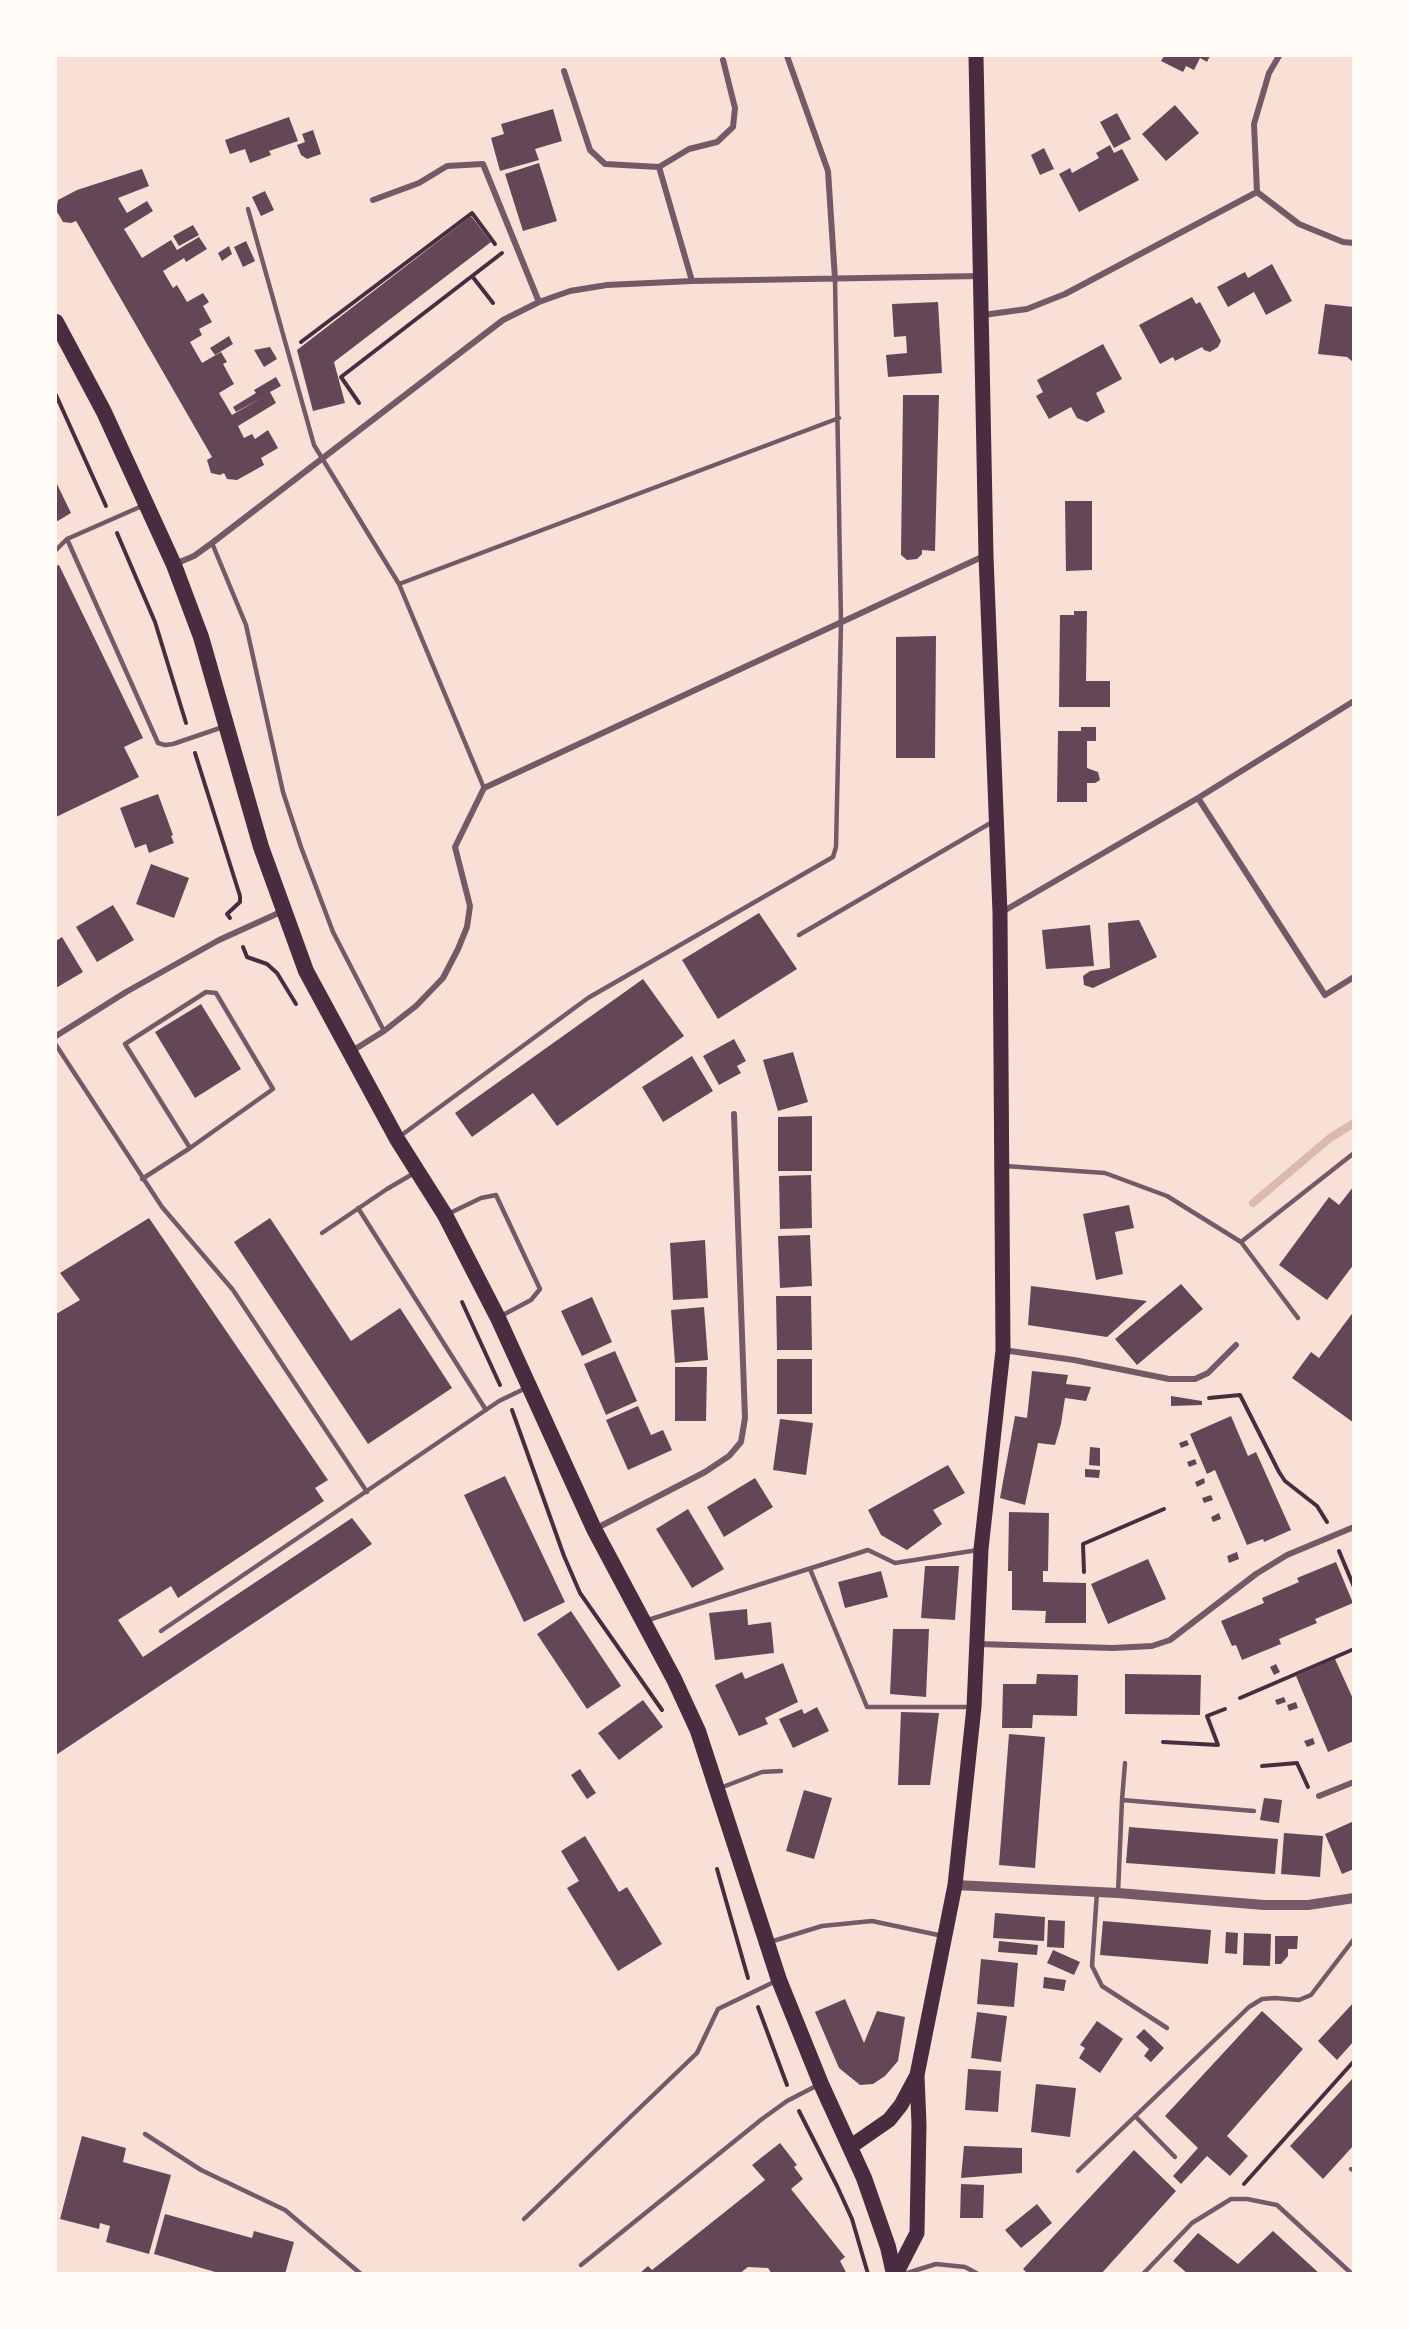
<!DOCTYPE html>
<style>
body{margin:0}
#map{position:relative;width:1409px;height:2329px;overflow:hidden;background:#f7e1d7;font-family:Inter,sans-serif}
canvas{display:block}
.frame{position:absolute;inset:0;border:57px solid #fffaf5;pointer-events:none}
</style>
<div id="map">
<canvas width="1409" height="2329"></canvas>
<div class="frame"></div>
</div>
<script>
const g = document.querySelector('canvas').getContext('2d');
g.lineJoin = 'round';
function poly(rows) {
  const path = new Path2D();
  for (const r of rows) {
    path.moveTo(r[0], r[1]);
    for (let i = 2; i < r.length; i += 2) path.lineTo(r[i], r[i + 1]);
  }
  return path;
}
function trace(path, color, width, dash) {
  g.strokeStyle = color;
  g.lineWidth = width;
  g.lineCap = dash ? 'butt' : 'round';
  g.setLineDash(dash || []);
  g.stroke(path);
}
function fill(path, color) {
  g.fillStyle = color;
  g.fill(path, 'evenodd');
}
trace(poly([
 [1253,1203,1330,1138,1354,1123]
]), '#dcb8b0', 8);
fill(poly([
 [1164,56,1210,56,1207,62,1200,58,1194,70,1186,66,1183,72,1161,61],
 [1175,105,1199,133,1166,161,1142,134],
 [553,109,562,141,535,149,539,160,500,171,491,138,504,134,501,124],
 [1117,113,1131,139,1114,148,1100,122],
 [289,117,298,141,269,151,271,155,250,163,245,149,230,154,225,140],
 [313,130,321,154,307,159,301,155,297,145,305,142,302,134],
 [1110,145,1114,153,1122,149,1139,180,1079,212,1059,174,1070,168,1072,173,1099,158,1096,153],
 [1044,148,1054,169,1040,175,1031,155],
 [539,163,557,221,523,231,505,174],
 [142,169,149,186,118,198,127,213,147,201,153,211,124,229,142,258,171,240,177,250,199,237,207,249,186,262,184,258,163,271,173,288,177,285,187,302,203,293,209,302,203,306,212,322,199,329,202,335,190,342,202,363,221,352,227,362,223,364,234,384,219,393,232,415,263,397,236,412,233,407,256,393,254,390,276,377,281,386,270,392,276,403,238,426,244,438,252,434,255,439,268,430,278,448,261,458,264,465,237,480,227,479,224,473,220,475,211,473,207,460,212,457,76,221,71,223,63,222,56,210,58,200,77,190],
 [265,191,274,210,261,216,252,197],
 [471,216,491,242,334,362,345,403,313,411,297,350],
 [193,225,199,235,179,246,173,236],
 [246,241,255,261,243,267,234,247],
 [229,246,232,254,222,261,218,253],
 [1272,264,1292,301,1266,315,1254,292,1228,307,1217,287,1245,272,1248,278],
 [1192,297,1196,304,1200,302,1221,341,1218,347,1210,352,1204,350,1202,347,1175,361,1173,357,1160,364,1139,325],
 [938,302,942,373,888,377,886,355,907,353,906,336,894,337,892,304],
 [1325,304,1354,307,1354,363,1347,357,1318,354],
 [229,336,233,344,215,355,210,348],
 [1103,344,1122,379,1096,393,1105,412,1087,422,1077,418,1071,407,1049,419,1036,396,1043,392,1037,380],
 [270,347,277,359,264,367,254,350],
 [903,395,939,395,935,551,922,550,922,554,917,559,907,560,901,555],
 [56,482,71,513,56,522],
 [1065,501,1092,501,1092,570,1066,571],
 [59,565,143,738,124,747,139,777,56,817,56,566],
 [1074,611,1087,611,1086,681,1110,681,1110,707,1059,707,1060,615,1074,615],
 [936,636,935,758,896,758,896,637],
 [1081,727,1096,727,1096,741,1087,741,1087,768,1098,772,1100,780,1095,783,1087,783,1087,802,1057,802,1058,731,1081,731],
 [158,794,173,835,171,836,174,843,149,853,146,844,135,848,120,808],
 [151,864,189,878,174,918,136,904],
 [113,905,134,940,97,962,76,927],
 [759,913,797,969,718,1019,682,960],
 [1139,920,1157,957,1093,988,1084,985,1083,976,1090,971,1110,968,1108,923],
 [1090,925,1094,966,1046,969,1042,930],
 [62,937,83,972,56,988,56,941],
 [643,979,684,1036,557,1126,533,1093,472,1137,455,1113],
 [201,1004,241,1069,195,1098,155,1032],
 [734,1039,746,1061,737,1066,741,1073,719,1085,703,1056],
 [793,1052,808,1102,778,1111,763,1060],
 [692,1056,713,1091,663,1122,642,1087],
 [812,1116,812,1171,778,1171,778,1117],
 [811,1175,812,1228,780,1229,779,1176],
 [1354,1186,1354,1264,1327,1300,1279,1265,1329,1197,1339,1205],
 [1129,1205,1134,1228,1115,1232,1123,1274,1096,1280,1083,1214],
 [149,1218,328,1480,315,1488,324,1501,178,1598,171,1586,118,1620,143,1657,352,1518,372,1544,56,1755,56,1314,80,1300,60,1273],
 [270,1218,351,1341,400,1308,452,1388,368,1444,234,1242],
 [810,1235,812,1286,780,1288,778,1236],
 [705,1240,708,1298,673,1300,670,1243],
 [1181,1284,1203,1309,1137,1365,1115,1339],
 [1031,1286,1147,1301,1107,1337,1028,1325],
 [776,1296,811,1296,812,1350,777,1350],
 [592,1297,612,1342,582,1356,561,1311],
 [704,1307,708,1360,675,1363,671,1310],
 [1354,1311,1354,1423,1292,1378,1311,1352,1319,1358],
 [615,1351,637,1401,606,1415,584,1364],
 [777,1359,812,1359,812,1414,777,1414],
 [675,1367,707,1367,706,1421,675,1421],
 [1032,1371,1068,1375,1066,1384,1091,1387,1086,1401,1065,1398,1061,1424,1055,1445,1038,1443,1025,1505,1000,1498,1015,1416,1027,1418],
 [1171,1396,1202,1401,1202,1405,1171,1406],
 [638,1406,651,1435,663,1430,672,1450,628,1470,606,1420],
 [1231,1416,1248,1456,1256,1452,1291,1530,1264,1542,1263,1539,1247,1545,1215,1470,1207,1474,1190,1434],
 [780,1419,813,1423,806,1475,773,1470],
 [1187,1440,1189,1445,1181,1448,1179,1443],
 [1090,1447,1100,1448,1100,1466,1089,1465],
 [1195,1459,1197,1464,1189,1467,1187,1462],
 [948,1465,965,1493,933,1510,942,1524,907,1550,881,1535,868,1510],
 [1085,1469,1100,1470,1099,1478,1085,1477],
 [505,1476,565,1602,524,1622,464,1495],
 [755,1478,773,1507,724,1537,707,1507],
 [1204,1478,1205,1483,1197,1487,1195,1482],
 [1211,1495,1213,1500,1204,1503,1202,1498],
 [688,1509,724,1569,692,1588,656,1529],
 [1009,1512,1049,1513,1048,1571,1043,1571,1043,1582,1086,1583,1086,1623,1045,1623,1046,1611,1012,1610,1012,1571,1008,1571],
 [1219,1513,1221,1519,1213,1522,1211,1517],
 [1237,1552,1239,1559,1229,1563,1227,1556],
 [1148,1559,1166,1599,1108,1624,1091,1584],
 [1336,1562,1353,1603,1315,1619,1317,1623,1279,1639,1281,1644,1242,1660,1236,1645,1232,1646,1221,1621,1264,1603,1262,1598,1299,1582,1297,1578],
 [925,1566,959,1566,955,1620,921,1618],
 [881,1571,888,1597,845,1608,838,1582],
 [747,1609,748,1625,771,1622,774,1653,715,1660,709,1613],
 [571,1611,621,1686,587,1709,537,1634],
 [893,1629,929,1629,926,1697,890,1694],
 [1335,1659,1354,1701,1354,1741,1328,1752,1296,1676],
 [783,1663,798,1702,765,1718,768,1724,739,1736,715,1685,742,1672,745,1679],
 [1276,1664,1280,1672,1274,1675,1270,1667],
 [1037,1674,1078,1675,1077,1716,1033,1715,1032,1728,1002,1728,1003,1684,1036,1684],
 [1125,1674,1201,1675,1200,1715,1125,1714],
 [1284,1697,1286,1702,1277,1705,1275,1700],
 [643,1700,663,1727,619,1760,598,1733],
 [1296,1702,1298,1708,1289,1711,1287,1705],
 [817,1707,829,1731,793,1748,779,1719,802,1709,804,1714],
 [901,1712,939,1713,930,1785,898,1785],
 [1009,1734,1045,1737,1035,1868,999,1865],
 [1313,1738,1315,1744,1307,1747,1304,1741],
 [580,1769,596,1793,587,1799,571,1775],
 [804,1790,832,1798,814,1859,786,1851],
 [1264,1798,1282,1800,1279,1823,1260,1820],
 [1354,1821,1354,1869,1342,1874,1325,1834],
 [1129,1827,1278,1839,1275,1874,1126,1863],
 [1284,1833,1323,1836,1320,1877,1281,1874],
 [585,1836,619,1892,627,1887,662,1944,618,1971,567,1888,579,1881,561,1851],
 [995,1913,1045,1917,1044,1941,993,1938],
 [1048,1920,1065,1921,1064,1948,1047,1947],
 [1103,1921,1211,1930,1208,1964,1100,1955],
 [1226,1932,1238,1933,1237,1954,1225,1953],
 [1244,1933,1271,1934,1270,1966,1243,1965],
 [1275,1936,1298,1936,1297,1949,1288,1949,1288,1956,1281,1964,1275,1964],
 [999,1941,1038,1945,1037,1955,998,1952],
 [1053,1950,1080,1962,1074,1975,1047,1963],
 [981,1959,1018,1963,1014,2007,977,2004],
 [1044,1977,1066,1980,1064,1991,1043,1988],
 [845,1999,864,2043,877,2011,905,2017,898,2061,885,2076,873,2084,860,2085,839,2068,815,2012],
 [1354,2002,1354,2041,1337,2060,1318,2041],
 [1262,2011,1303,2049,1227,2136,1248,2156,1230,2176,1207,2156,1181,2184,1173,2176,1198,2148,1165,2116],
 [977,2012,1007,2016,1001,2062,971,2058],
 [1097,2021,1123,2039,1100,2073,1079,2058,1085,2048,1080,2045],
 [1144,2029,1164,2048,1151,2062,1144,2056,1149,2049,1136,2037],
 [968,2069,1001,2071,998,2112,965,2110],
 [1354,2077,1354,2145,1323,2179,1290,2146],
 [1036,2084,1076,2088,1070,2137,1031,2132],
 [82,2136,126,2148,123,2162,171,2175,149,2254,106,2242,110,2226,100,2223,99,2229,60,2219],
 [780,2143,797,2165,794,2167,803,2179,791,2189,845,2257,840,2261,847,2274,772,2274,768,2268,748,2267,739,2274,639,2274,648,2266,652,2270,765,2180,752,2165],
 [964,2146,1022,2148,1022,2173,961,2178],
 [1134,2150,1176,2191,1101,2274,1028,2274,1023,2269],
 [961,2184,984,2185,983,2218,960,2218],
 [1037,2204,1052,2223,1021,2248,1005,2230],
 [165,2214,252,2238,254,2231,294,2242,285,2274,222,2274,154,2254],
 [1273,2231,1320,2274,1188,2274,1173,2261,1198,2233,1238,2264]
]), '#644757');
trace(poly([
 [472,276,493,303],
 [301,342,472,213,495,244],
 [56,395,106,506],
 [359,403,341,377,502,253],
 [117,533,155,622,186,723],
 [195,753,240,896,240,902,227,914,230,918],
 [243,947,247,957,267,964,277,973,296,1004],
 [462,1302,500,1385],
 [1209,1398,1240,1395,1279,1472,1285,1481,1317,1506,1327,1522],
 [512,1410,564,1556,580,1593,662,1710],
 [1339,1551,1354,1587],
 [1084,1572,1083,1544,1164,1509],
 [1240,1698,1354,1649],
 [1163,1742,1218,1745,1207,1716,1225,1709],
 [1262,1766,1297,1763,1308,1787],
 [717,1869,748,1978],
 [758,2007,787,2085],
 [799,2111,837,2186,852,2219,868,2274],
 [1244,2184,1354,2061]
]), '#4a2c40', 4);
trace(poly([
 [248,209,314,445,399,584,484,788],
 [142,506,67,539,158,743,165,745,173,744,223,727],
 [212,543,246,625,283,792,301,847,333,932,384,1031],
 [56,550,67,539],
 [399,584,839,418],
 [799,935,994,821],
 [56,1045,162,1207,233,1290,367,1492],
 [399,1137,588,998,833,857,836,847,841,623,835,279],
 [1005,1166,1105,1173,1167,1196,1241,1242,1298,1318],
 [142,1179,190,1148,273,1089,216,993,206,992,125,1044,190,1148],
 [358,1208,486,1410],
 [448,1214,481,1198,496,1195,540,1289,531,1300,501,1316],
 [322,1233,387,1189,416,1172],
 [1241,1242,1354,1153],
 [810,1569,867,1707,971,1707],
 [648,1620,868,1550,895,1563,978,1550],
 [161,1631,499,1401,526,1388],
 [720,1788,762,1772,781,1771],
 [1122,1800,1125,1763],
 [1097,1892,1092,1966,1102,1986,1167,2028],
 [1118,1893,1122,1800,1254,1811],
 [770,1942,822,1926,872,1921,943,1936],
 [1135,2116,1175,2157],
 [145,2134,201,2170,285,2210,361,2274],
 [1351,2169,1354,2171],
 [1078,2171,1249,2007,1262,1999,1275,1998,1299,2000,1311,1995,1354,1939],
 [524,2219,697,2053,718,2009,776,1981],
 [581,2265,762,2119,787,2101,818,2085],
 [904,2274,936,2264,965,2267,978,2274],
 [1143,2274,1192,2223,1231,2199,1247,2199,1277,2205,1352,2274]
]), '#755966', 4.5);
trace(poly([
 [787,56,828,171,835,279],
 [564,71,590,150,605,164,659,167,692,281],
 [659,167,689,149,717,142,733,127,735,108,723,60],
 [1257,192,1254,124,1269,73,1279,56],
 [1257,192,1299,224,1343,242,1354,243],
 [373,200,419,183,447,166,483,164,539,302],
 [983,315,1027,309,1065,294,1257,192],
 [175,564,194,556,212,543,503,320,539,302,570,291,607,285,692,281,980,276],
 [1198,798,1325,995,1354,977],
 [1002,912,1198,798,1354,701],
 [56,1036,126,992,219,940,283,911],
 [352,1051,384,1031,416,1006,443,978,458,949,467,927,470,906,455,847,484,788,984,556],
 [1003,1350,1074,1360,1169,1379,1195,1379,1208,1373,1236,1345],
 [595,1529,705,1472,729,1456,741,1442,745,1418,734,1114],
 [978,1644,1113,1648,1152,1646,1170,1640,1256,1574,1287,1555,1354,1527],
 [1319,1796,1354,1782]
]), '#755966', 6);
trace(poly([
 [955,1885,1118,1893,1264,1905,1308,1905,1354,1898]
]), '#755966', 10);
trace(poly([
 [850,2147,889,2120,901,2105,917,2075,955,1885,974,1707,981,1549,1003,1350,1000,913,986,556,976,56],
 [896,2274,917,2233,919,2125,917,2075]
]), '#4a2c40', 15);
trace(poly([
 [56,322,104,412,174,565,201,637,261,847,306,971,397,1139,445,1215,498,1318,594,1529,674,1679,698,1731,779,1980,821,2084,864,2178,888,2247,894,2274]
]), '#4a2c40', 16);
</script>
